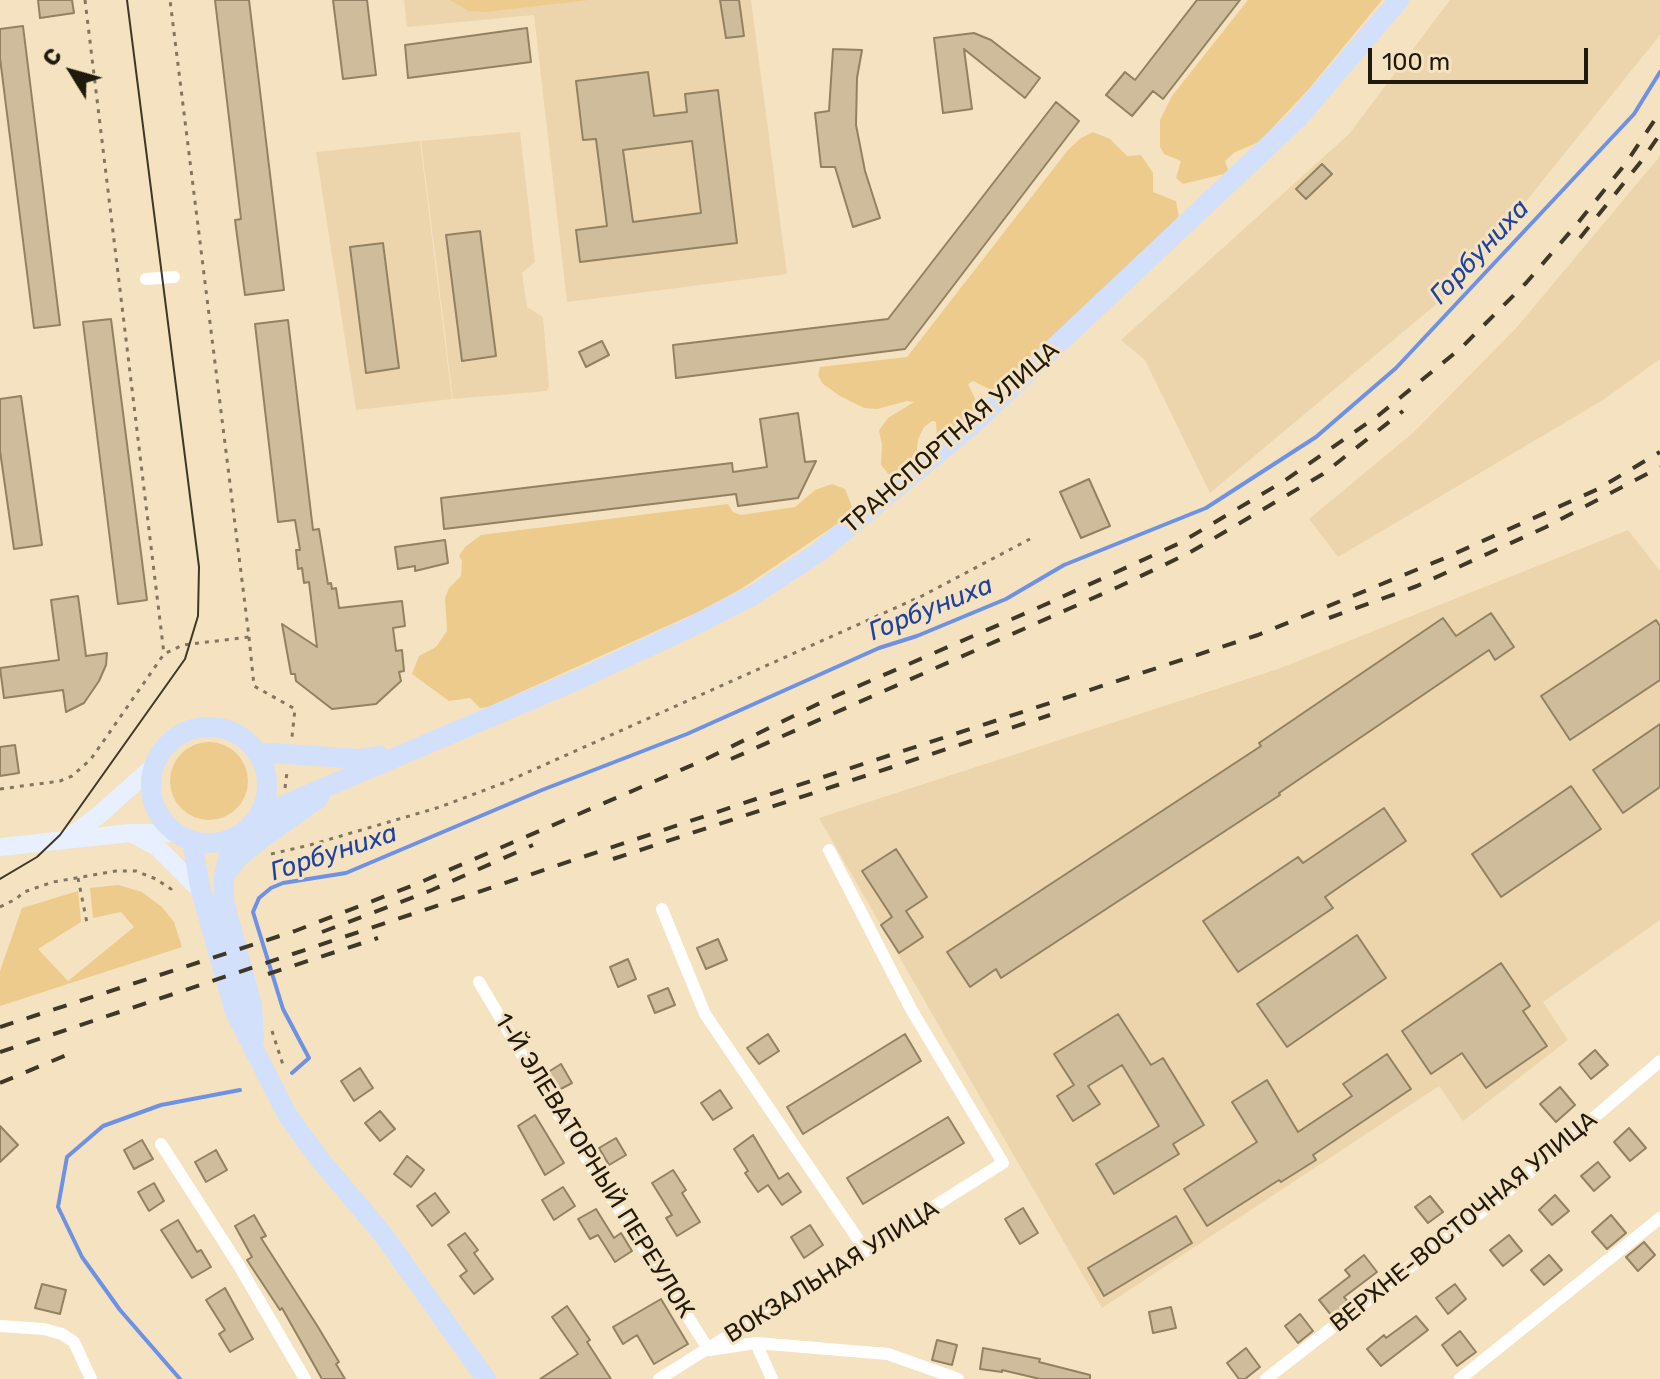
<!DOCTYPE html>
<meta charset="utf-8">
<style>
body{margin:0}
#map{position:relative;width:1660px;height:1379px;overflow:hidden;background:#f5e2c0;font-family:Rubik,sans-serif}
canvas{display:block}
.north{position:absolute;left:32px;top:32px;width:80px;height:80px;-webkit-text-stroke:6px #f5e2c0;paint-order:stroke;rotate:307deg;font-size:22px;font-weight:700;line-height:32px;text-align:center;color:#201a0d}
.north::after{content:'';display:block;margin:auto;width:28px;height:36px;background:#201a0d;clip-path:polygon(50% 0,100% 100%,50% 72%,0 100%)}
.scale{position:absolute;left:1368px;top:48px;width:220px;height:36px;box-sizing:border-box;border:4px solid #201a0d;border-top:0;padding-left:10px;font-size:24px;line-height:28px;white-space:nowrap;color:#201a0d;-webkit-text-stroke:6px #f5e2c0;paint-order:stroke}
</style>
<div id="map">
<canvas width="1660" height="1379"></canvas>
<div class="north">С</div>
<div class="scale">100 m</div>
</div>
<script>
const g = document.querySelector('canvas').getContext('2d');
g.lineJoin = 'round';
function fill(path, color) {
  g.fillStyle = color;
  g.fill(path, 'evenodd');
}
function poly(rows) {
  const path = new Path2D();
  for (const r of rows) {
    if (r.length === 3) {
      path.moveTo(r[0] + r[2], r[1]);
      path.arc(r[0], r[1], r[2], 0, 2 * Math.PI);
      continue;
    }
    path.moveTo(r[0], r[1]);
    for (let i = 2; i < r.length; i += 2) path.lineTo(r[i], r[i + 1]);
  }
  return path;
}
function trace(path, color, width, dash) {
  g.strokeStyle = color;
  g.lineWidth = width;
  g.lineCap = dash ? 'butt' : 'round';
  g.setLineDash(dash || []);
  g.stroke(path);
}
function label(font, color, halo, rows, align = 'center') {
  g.font = font + ' Rubik,sans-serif';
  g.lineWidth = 6;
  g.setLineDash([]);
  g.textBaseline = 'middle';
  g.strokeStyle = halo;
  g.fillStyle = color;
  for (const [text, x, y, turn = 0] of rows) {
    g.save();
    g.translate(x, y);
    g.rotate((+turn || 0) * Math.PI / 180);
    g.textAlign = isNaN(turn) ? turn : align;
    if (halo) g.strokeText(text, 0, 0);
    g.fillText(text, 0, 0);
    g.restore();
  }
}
fill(poly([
 [404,0,751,0,787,274,567,302,534,15,407,27],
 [1450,0,1660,0,1660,35,1457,287,1210,493,1145,360,1121,340,1349,134],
 [520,132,535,262,522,273,527,307,543,317,549,387,546,391,453,399,421,141],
 [420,141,452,399,356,410,316,152],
 [1660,156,1660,359,1603,400,1338,557,1309,519,1414,432,1517,327],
 [1628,530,1660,571,1660,920,1543,1002,1568,1040,1463,1121,1439,1086,1102,1308,819,818,1278,669]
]), '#ecd5ac');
fill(poly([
 [450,0,589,0,485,12,469,11],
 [1248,0,1382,0,1308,90,1259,142,1235,152,1225,161,1228,170,1224,174,1183,184,1176,178,1181,161,1164,154,1160,147,1160,120,1172,96],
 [1093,132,1110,139,1127,156,1141,155,1153,173,1153,192,1176,201,1179,218,1003,384,991,390,973,381,968,384,978,405,978,411,941,439,937,438,936,422,932,421,924,427,918,439,916,460,890,476,881,465,882,445,879,430,888,418,914,402,907,401,877,409,864,408,840,396,823,384,818,375,820,367,907,357,1068,150,1081,138],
 [832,484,845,489,853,509,840,522,741,589,698,612,488,707,480,708,470,698,449,701,412,674,419,656,436,647,447,631,445,598,449,588,461,576,462,561,459,556,465,547,481,535,728,504,733,512,741,515,795,507,815,490],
 [209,781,39],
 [118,885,142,892,162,907,174,922,182,947,0,1006,0,971,22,908,78,891,81,922,38,949,68,981,134,927,121,912,93,918,90,888]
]), '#edcb8c');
trace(poly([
 [292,1073,309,1058,283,1009,253,912,259,898,271,888,283,883,346,873,542,790,687,734,879,648,917,636,1006,599,1064,565,1206,508,1316,437,1396,368,1634,114,1660,72],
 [180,1379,120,1310,82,1257,58,1207,67,1157,103,1126,161,1105,240,1090]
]), '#6d92e5', 4);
const building = poly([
 [38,0,72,0,74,13,40,18,38,0],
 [215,0,249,0,284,290,245,295,235,220,241,219,215,0],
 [333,0,367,0,376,75,343,79,333,0],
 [720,0,739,0,744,36,726,38,720,0],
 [1197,0,1240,0,1163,99,1153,91,1132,116,1106,95,1125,72,1135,80,1197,0],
 [23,26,60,325,34,328,0,58,0,29,23,26],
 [527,28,531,62,408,78,405,45,527,28],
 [974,33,991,40,1040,78,1025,98,964,49,972,109,943,113,934,38,974,33],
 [833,49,862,50,857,78,856,125,865,171,880,218,853,227,835,167,821,167,815,113,829,111,833,49],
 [648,72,654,116,687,112,685,94,718,90,737,243,580,262,576,230,607,226,596,139,583,140,576,81,648,72],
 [692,141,701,213,633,222,623,150,692,141],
 [1056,102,1079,121,905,349,676,378,673,345,888,319,1056,102],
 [1322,164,1332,174,1306,199,1296,189,1322,164],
 [480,231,496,356,462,361,446,235,480,231],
 [383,243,399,368,366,373,350,247,383,243],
 [111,319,147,600,118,604,83,322,111,319],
 [288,320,313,530,319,529,328,584,331,583,332,589,336,588,339,608,402,601,405,626,393,628,396,651,402,650,404,671,399,672,401,681,376,704,332,709,296,681,295,674,291,674,282,624,317,647,309,582,304,583,302,568,298,569,296,550,300,550,295,520,278,522,255,324,288,320],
 [602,341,609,355,586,367,579,352,602,341],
 [21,396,42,545,14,549,0,451,0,399,21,396],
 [798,413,805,462,816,461,798,498,738,506,736,494,444,529,441,498,732,463,733,472,767,467,760,419,798,413],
 [1089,479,1110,526,1081,538,1060,492,1089,479],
 [445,540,448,563,415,571,415,566,398,569,395,547,445,540],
 [78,596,86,656,107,653,106,665,99,681,84,703,66,712,63,690,4,698,0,668,59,660,51,600,78,596],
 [1491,613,1514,647,1495,660,1489,650,1279,793,1280,795,1001,978,996,969,970,987,947,952,1261,746,1259,743,1443,618,1456,636,1491,613],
 [1656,620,1660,626,1660,680,1570,740,1541,696,1656,620],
 [1660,724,1660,787,1623,813,1593,770,1660,724],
 [15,745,19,773,0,776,0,747,15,745],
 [1571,786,1601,829,1501,897,1472,854,1571,786],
 [1384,808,1406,841,1325,897,1333,908,1238,972,1203,921,1298,857,1303,863,1384,808],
 [896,849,927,897,906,911,923,937,899,953,881,925,892,917,862,871,896,849],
 [1357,935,1386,978,1287,1047,1257,1004,1357,935],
 [718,939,727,960,706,969,697,948,718,939],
 [628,959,636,979,618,987,610,967,628,959],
 [1501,963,1530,1006,1523,1011,1547,1046,1486,1088,1462,1053,1431,1074,1402,1031,1501,963],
 [668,988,675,1005,655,1013,648,996,668,988],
 [1118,1014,1151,1065,1163,1058,1204,1125,1173,1144,1179,1154,1114,1194,1096,1164,1159,1126,1122,1065,1088,1086,1100,1104,1073,1121,1057,1096,1074,1085,1054,1054,1118,1014],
 [768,1034,779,1051,759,1064,747,1048,768,1034],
 [905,1034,921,1061,803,1134,787,1107,905,1034],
 [1595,1050,1608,1065,1591,1079,1579,1064,1595,1050],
 [1387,1054,1411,1089,1313,1155,1316,1160,1281,1182,1279,1180,1207,1226,1184,1189,1257,1142,1232,1102,1267,1080,1298,1132,1352,1096,1343,1084,1387,1054],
 [561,1064,572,1083,555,1092,545,1074,561,1064],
 [360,1068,373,1088,354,1101,341,1081,360,1068],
 [1560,1087,1575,1105,1556,1122,1540,1104,1560,1087],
 [720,1090,732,1108,713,1120,701,1103,720,1090],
 [380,1111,395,1129,380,1141,365,1123,380,1111],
 [535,1115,564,1163,545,1175,518,1126,535,1115],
 [948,1117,964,1143,863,1204,847,1178,948,1117],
 [0,1126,18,1145,0,1162,0,1126],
 [1629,1128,1646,1148,1630,1161,1614,1142,1629,1128],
 [753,1135,779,1179,788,1173,801,1192,782,1205,768,1185,758,1192,745,1173,748,1171,734,1149,753,1135],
 [616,1138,626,1155,609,1165,599,1148,616,1138],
 [142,1140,153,1159,134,1169,124,1150,142,1140],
 [216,1150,227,1170,206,1182,195,1162,216,1150],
 [407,1156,424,1170,411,1187,394,1174,407,1156],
 [1598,1162,1610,1177,1594,1191,1581,1176,1598,1162],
 [673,1170,686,1190,682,1193,700,1222,677,1236,666,1218,672,1215,652,1183,673,1170],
 [154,1183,164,1201,149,1211,138,1192,154,1183],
 [563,1187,575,1206,554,1220,542,1200,563,1187],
 [435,1193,449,1212,432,1226,417,1206,435,1193],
 [1555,1195,1569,1211,1552,1225,1539,1210,1555,1195],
 [1430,1196,1443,1212,1428,1223,1415,1207,1430,1196],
 [1023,1208,1038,1233,1020,1244,1005,1219,1023,1208],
 [596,1209,614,1238,621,1233,632,1251,615,1262,598,1235,590,1239,578,1219,596,1209],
 [254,1215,266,1236,261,1238,318,1327,339,1362,336,1364,345,1379,322,1379,282,1308,280,1310,247,1260,252,1257,235,1226,254,1215],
 [1611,1215,1626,1233,1607,1249,1592,1232,1611,1215],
 [1176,1216,1192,1243,1104,1296,1088,1268,1176,1216],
 [178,1220,197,1252,201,1250,211,1267,192,1278,161,1230,178,1220],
 [810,1225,823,1245,804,1258,791,1237,810,1225],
 [465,1233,478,1250,474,1253,493,1279,474,1294,460,1276,467,1271,448,1245,465,1233],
 [1509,1235,1522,1251,1503,1266,1490,1250,1509,1235],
 [1644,1242,1655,1255,1638,1271,1626,1257,1644,1242],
 [1364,1255,1377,1272,1344,1297,1349,1303,1332,1316,1319,1300,1350,1276,1345,1270,1364,1255],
 [1549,1255,1562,1270,1544,1285,1531,1270,1549,1255],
 [42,1284,66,1290,60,1314,35,1308,42,1284],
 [1455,1284,1466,1299,1448,1314,1436,1298,1455,1284],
 [225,1288,253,1339,230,1352,219,1334,225,1330,206,1300,225,1288],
 [661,1299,688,1344,654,1364,637,1335,623,1344,613,1327,661,1299],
 [567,1306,590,1340,587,1342,611,1379,540,1379,578,1354,552,1317,567,1306],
 [1171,1307,1176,1328,1153,1333,1149,1312,1171,1307],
 [1300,1314,1313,1331,1298,1343,1285,1326,1300,1314],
 [1416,1316,1428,1330,1381,1366,1367,1349,1384,1335,1386,1338,1416,1316],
 [1460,1331,1476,1352,1457,1366,1442,1345,1460,1331],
 [937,1340,957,1345,952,1365,932,1360,937,1340],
 [983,1348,1040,1359,1039,1362,1090,1375,1090,1379,1040,1379,1002,1370,1002,1372,980,1369,983,1348],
 [1246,1348,1260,1367,1245,1379,1239,1379,1227,1363,1246,1348]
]);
fill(building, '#cfbc9b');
trace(building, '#928162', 2);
trace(poly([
 [85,0,164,654],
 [249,637,254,686,295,709,292,737],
 [285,788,287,772],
 [0,789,60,781,72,776,91,759,164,654,183,645,249,637,170,0],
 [271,854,310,845,440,807,506,782,922,596,1030,539],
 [78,878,87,923],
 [0,907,16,899,24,892,53,882,116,871,136,871,156,879,171,889,175,885],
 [272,1031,283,1065]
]), '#827660', 3, [4, 6]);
trace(poly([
 [146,279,174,277],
 [662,909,705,1014,866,1251],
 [479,982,549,1100,709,1350,756,1343,888,1354,958,1379],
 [161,1144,238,1264,305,1379],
 [0,1326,44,1329,62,1334,74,1342,91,1379],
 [756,1343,772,1379],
 [659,1379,1003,1163,911,1009,829,850],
 [1266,1379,1508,1191,1660,1061],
 [1460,1379,1660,1218]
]), '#fff', 12);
trace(poly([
 [133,834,157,847,201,891],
 [68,838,99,815,155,765],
 [0,847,130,833,176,833]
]), '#e8effe', 18);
trace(poly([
 [209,785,58],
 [256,752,361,759,380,756],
 [258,816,577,680,683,631,752,596,819,552,972,425,1299,117,1399,0],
 [233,838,224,876,224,901,252,1005,254,1040],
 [192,841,201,891,235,1012,288,1116,321,1161,382,1233,486,1379],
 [226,873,240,856,261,839,319,798]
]), '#d2e0fc', 20);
trace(poly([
 [0,879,37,857,60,835,185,659,198,616,199,567,127,0]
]), '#3f3727', 2);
trace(poly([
 [1580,238,1643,159,1658,137],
 [1329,618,1417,586,1546,527,1660,467],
 [731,759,1118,587,1189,553,1323,474,1403,411],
 [613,859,1050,715],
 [322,932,432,890,533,845],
 [268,974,378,938],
 [0,1027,295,931,414,885,704,760,824,701,1042,606,1180,543,1284,481,1379,415,1461,348,1526,283,1577,224,1626,163,1660,112],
 [0,1052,762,797,1258,635,1445,558,1598,489,1660,452],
 [0,1083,76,1051]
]), '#3f3727', 4, [14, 14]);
label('24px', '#201a0d', '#f5e2c0', [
 ["ТРАНСПОРТНАЯ УЛИЦА",951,438,-41],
 ["1-Й ЭЛЕВАТОРНЫЙ ПЕРЕУЛОК",594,1166,58],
 ["ВЕРХНЕ-ВОСТОЧНАЯ УЛИЦА",1464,1222,-39],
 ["ВОКЗАЛЬНАЯ УЛИЦА",832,1272,-32]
]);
label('italic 26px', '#1e42a1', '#f5e2c0', [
 ["Горбуниха",1480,252,-47],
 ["Горбуниха",931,609,-22],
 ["Горбуниха",334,853,-18]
]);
</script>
